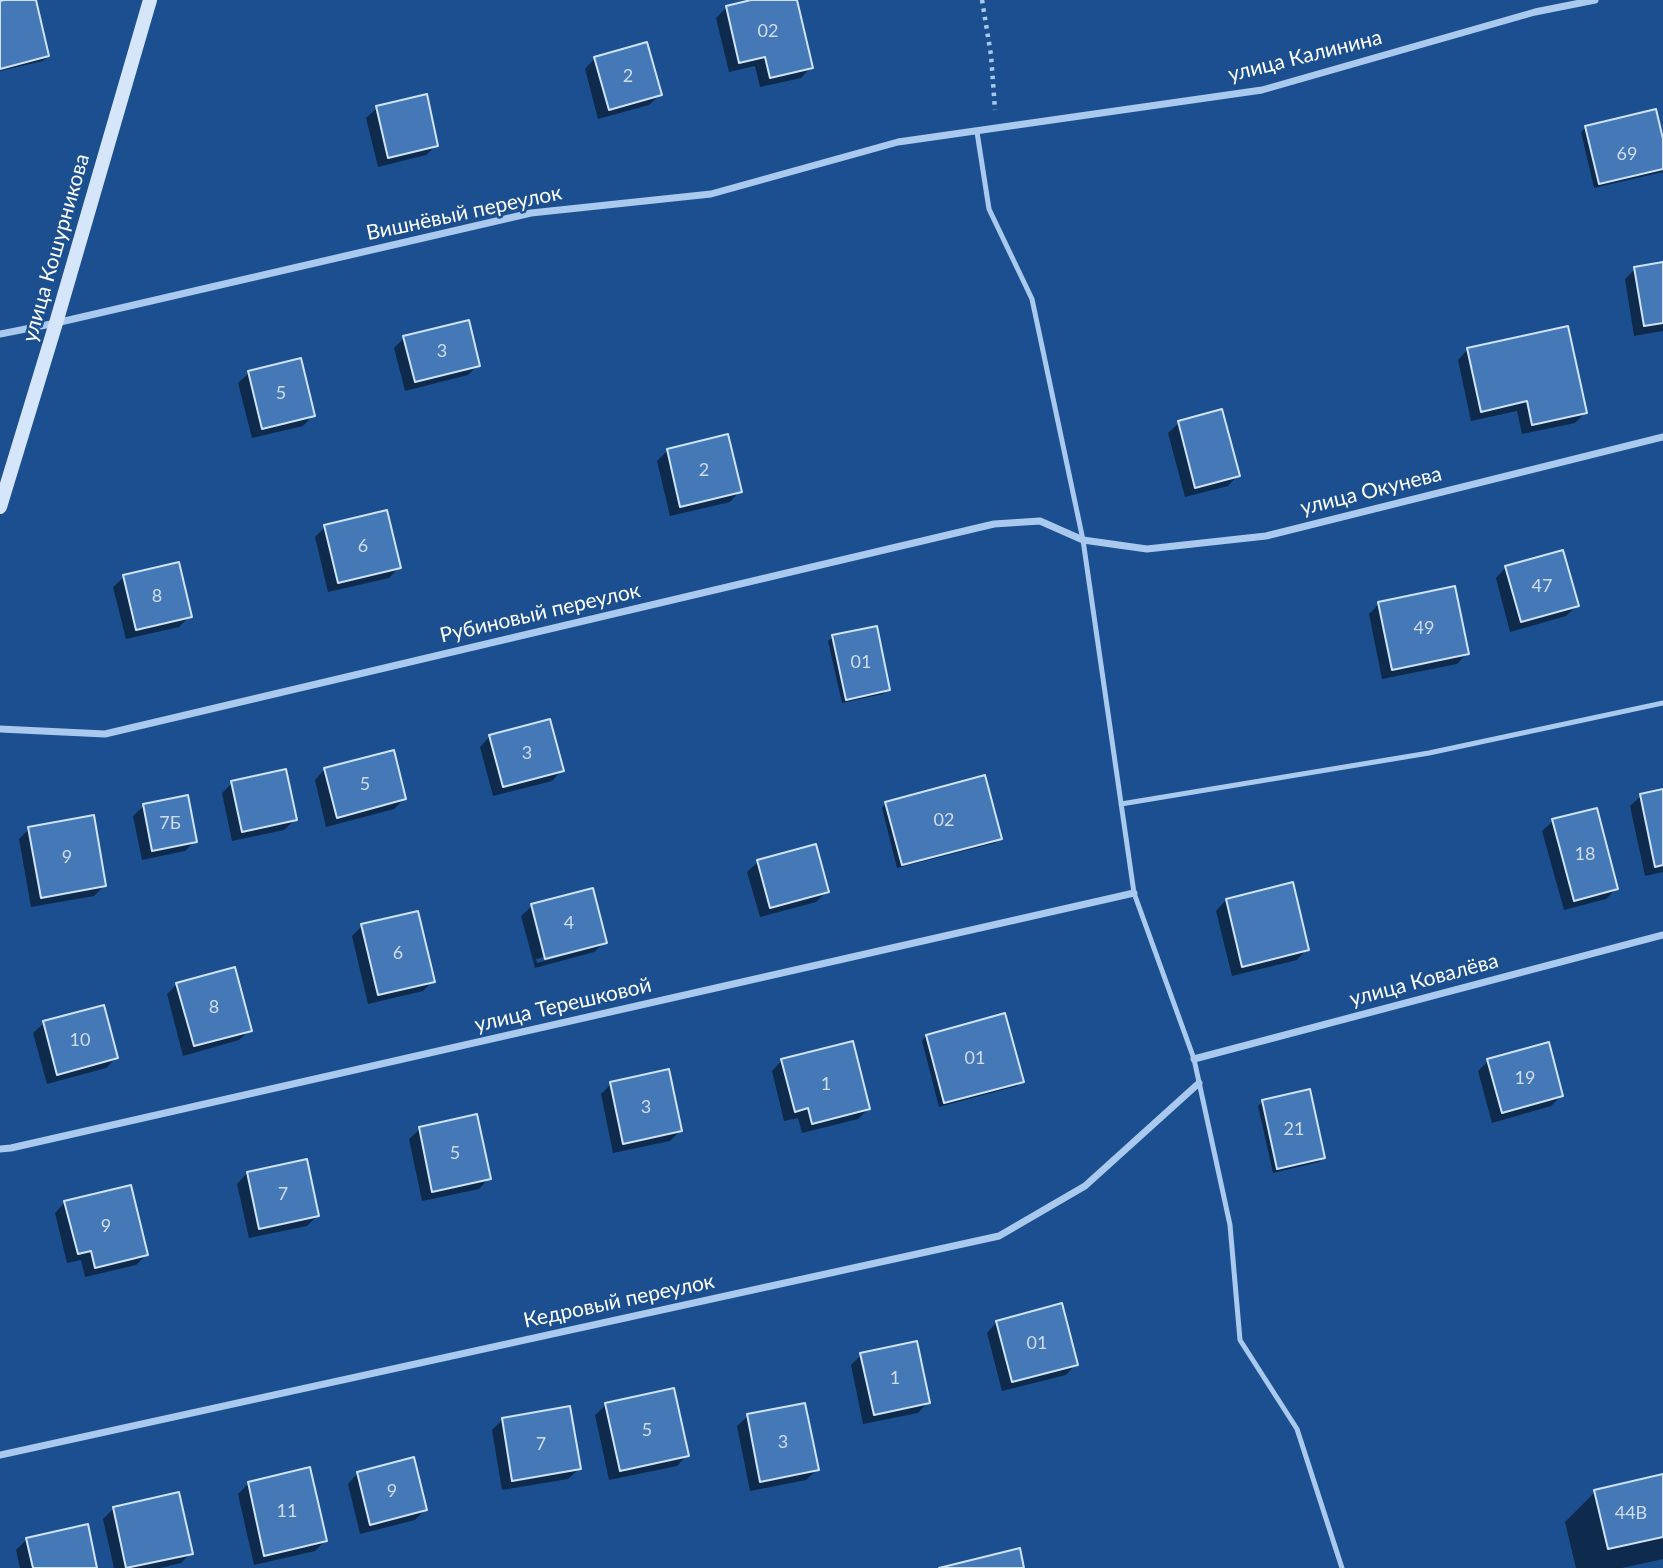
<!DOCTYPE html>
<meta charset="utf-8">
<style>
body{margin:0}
canvas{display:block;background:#1b4f8f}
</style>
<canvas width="1663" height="1568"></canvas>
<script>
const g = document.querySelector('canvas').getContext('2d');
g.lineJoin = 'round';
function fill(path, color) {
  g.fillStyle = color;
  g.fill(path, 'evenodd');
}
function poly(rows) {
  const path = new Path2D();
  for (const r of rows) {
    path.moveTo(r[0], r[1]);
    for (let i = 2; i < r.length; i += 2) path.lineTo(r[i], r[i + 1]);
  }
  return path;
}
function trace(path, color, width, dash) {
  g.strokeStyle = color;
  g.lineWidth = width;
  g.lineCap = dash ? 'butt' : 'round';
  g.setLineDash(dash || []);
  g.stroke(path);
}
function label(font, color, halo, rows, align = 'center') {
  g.font = font + ' Lato,sans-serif';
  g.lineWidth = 5;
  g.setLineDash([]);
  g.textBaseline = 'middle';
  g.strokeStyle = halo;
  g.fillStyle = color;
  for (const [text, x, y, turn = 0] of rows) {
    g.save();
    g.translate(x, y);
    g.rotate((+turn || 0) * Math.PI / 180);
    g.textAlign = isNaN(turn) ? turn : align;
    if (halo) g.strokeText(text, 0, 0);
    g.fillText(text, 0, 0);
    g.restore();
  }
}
fill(poly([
 [11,0,34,0,48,56,43,61,0,71,0,3],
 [758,0,795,0,811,67,801,78,760,87,755,66,729,72,716,18,726,8],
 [595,58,660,95,649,105,598,119,585,69],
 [377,108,437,145,426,155,378,167,366,118],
 [1586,127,1663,147,1663,172,1594,188,1581,132],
 [1663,264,1663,331,1634,336,1625,279,1635,269],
 [404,338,478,365,468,375,405,391,394,348],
 [1468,349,1585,413,1575,423,1522,434,1517,411,1471,421,1458,360],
 [249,373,313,415,303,426,252,438,238,383],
 [1179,423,1238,475,1228,486,1185,497,1168,433],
 [668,450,740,491,730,502,670,516,657,461],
 [325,527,399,567,389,578,328,592,315,537],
 [1506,567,1577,606,1566,616,1510,632,1496,578],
 [124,577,190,616,179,627,126,639,113,587],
 [1379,604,1467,653,1457,664,1382,679,1369,614],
 [833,637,888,689,883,694,842,703,828,641],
 [490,736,562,770,552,781,493,796,480,747],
 [325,769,404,799,394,809,326,827,315,780],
 [232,783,295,820,284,830,232,841,222,793],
 [1663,791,1663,872,1645,876,1630,806,1641,796],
 [886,803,1000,838,995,843,897,868,882,808],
 [144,806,195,841,185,851,142,860,133,816],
 [1553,821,1616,889,1606,899,1564,910,1542,831],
 [29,829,105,885,94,896,31,907,19,839],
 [758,862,827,891,816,902,760,917,747,872],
 [1226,900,1307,949,1297,960,1232,976,1216,911],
 [532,906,605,942,594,952,535,968,521,916],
 [595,944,595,947,537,963,536,959],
 [362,926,433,981,423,991,368,1004,352,936],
 [177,984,250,1030,239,1040,183,1056,167,994],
 [44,1023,116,1058,106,1068,47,1084,33,1033],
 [926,1036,1022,1081,1017,1086,939,1107,922,1041],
 [782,1060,868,1109,858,1119,802,1133,798,1118,784,1121,772,1071],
 [1488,1061,1561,1096,1551,1106,1492,1123,1478,1071],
 [611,1084,680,1131,670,1141,613,1153,601,1094],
 [1263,1101,1323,1157,1319,1162,1273,1173,1258,1106],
 [420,1129,489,1178,479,1189,422,1201,409,1139],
 [247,1173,317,1216,307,1226,249,1238,237,1184],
 [65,1202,146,1255,136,1265,85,1277,81,1260,67,1263,55,1213],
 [997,1322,1076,1364,1066,1375,1002,1391,987,1333],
 [861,1355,928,1402,918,1413,863,1424,851,1365],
 [606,1405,687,1455,677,1466,609,1480,595,1415],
 [748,1416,817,1470,806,1480,750,1491,737,1426],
 [502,1420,579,1469,568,1479,502,1490,492,1430],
 [358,1473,425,1510,415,1520,360,1534,348,1484],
 [1663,1476,1663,1559,1622,1568,1576,1568,1565,1522,1595,1492],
 [249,1483,325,1541,315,1551,254,1565,238,1494],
 [114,1508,191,1553,181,1563,160,1568,114,1568,103,1519],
 [27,1539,96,1568,20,1568,16,1550]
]), '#0007');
const building = poly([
 [4,0,36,0,49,56,0,69,0,1,4,0],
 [751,0,797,0,813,68,770,78,765,57,739,63,726,6,751,0],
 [647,42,662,95,609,110,594,57,647,42],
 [427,94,438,146,388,158,376,106,427,94],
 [1656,109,1663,139,1663,169,1599,184,1585,126,1656,109],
 [1663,262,1663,323,1644,326,1634,267,1663,262],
 [469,320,480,366,415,382,403,336,469,320],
 [1568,326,1587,413,1532,425,1527,401,1481,412,1467,348,1568,326],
 [301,358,315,416,262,429,248,371,301,358],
 [1222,409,1240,476,1195,488,1178,421,1222,409],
 [728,434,742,492,680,507,667,449,728,434],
 [387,510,401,568,338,583,324,525,387,510],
 [1563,550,1579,606,1521,622,1505,566,1563,550],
 [179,562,192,617,136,630,123,575,179,562],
 [1455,586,1469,654,1392,670,1378,602,1455,586],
 [877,626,890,690,846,700,832,635,877,626],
 [550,719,564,771,503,787,489,735,550,719],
 [394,750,406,799,337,818,324,768,394,750],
 [286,769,297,820,242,832,231,781,286,769],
 [985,775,1002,839,902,865,885,802,985,775],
 [1663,789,1663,865,1655,867,1640,794,1663,789],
 [188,795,197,842,152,851,143,804,188,795],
 [1597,808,1618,889,1574,901,1552,819,1597,808],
 [94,815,106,886,41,898,28,827,94,815],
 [816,844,829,892,770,908,757,860,816,844],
 [1293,882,1309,950,1242,967,1226,899,1293,882],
 [593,888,607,943,545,959,531,904,593,888],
 [418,911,435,982,378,995,361,924,418,911],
 [235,967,252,1031,194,1046,176,983,235,967],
 [104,1005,118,1058,57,1075,43,1021,104,1005],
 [1005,1013,1024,1082,944,1103,926,1035,1005,1013],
 [853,1041,870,1109,812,1124,808,1108,795,1112,781,1059,853,1041],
 [1549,1042,1563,1096,1502,1113,1487,1059,1549,1042],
 [669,1069,682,1131,623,1144,610,1082,669,1069],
 [1310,1089,1325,1158,1277,1169,1262,1100,1310,1089],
 [477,1114,491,1179,432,1192,419,1127,477,1114],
 [307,1159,319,1216,259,1229,247,1172,307,1159],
 [131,1185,148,1255,95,1268,91,1251,78,1254,64,1201,131,1185],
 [1062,1303,1078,1365,1012,1382,996,1321,1062,1303],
 [917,1341,930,1403,874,1415,860,1353,917,1341],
 [674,1388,689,1456,620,1471,605,1403,674,1388],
 [805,1403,819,1470,760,1482,747,1414,805,1403],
 [570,1406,581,1469,512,1481,502,1418,570,1406],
 [414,1457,427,1510,370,1525,357,1472,414,1457],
 [310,1467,327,1541,264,1556,248,1482,310,1467],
 [1663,1474,1663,1537,1608,1549,1594,1490,1663,1474],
 [179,1492,193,1554,126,1568,113,1507,179,1492],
 [88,1524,97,1568,33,1568,26,1538,88,1524],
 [1020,1548,1024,1568,939,1568,1020,1548]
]);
fill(building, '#4478b7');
trace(building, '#cfe3fa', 2);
trace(poly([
 [982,0,991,55,995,110]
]), '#a9c9ee', 4.5, [3.5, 5]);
trace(poly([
 [977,132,989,209,1032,299,1083,540,1134,893,1194,1059,1230,1225,1240,1340,1297,1429,1342,1568],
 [1121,804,1429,753,1663,703]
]), '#a9c9ee', 5);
trace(poly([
 [0,334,56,323,531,213,711,194,898,142,1262,90,1535,12,1595,0],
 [0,729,105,734,994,524,1040,521,1083,540,1147,549,1266,536,1663,437],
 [1194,1059,1663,935],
 [0,1149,11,1148,1134,893],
 [0,1455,999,1236,1085,1186,1199,1083]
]), '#a9c9ee', 7);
trace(poly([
 [0,507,56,323,150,0]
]), '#d6e6fa', 14);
label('18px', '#d0dded', null, [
 ["02",768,31],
 ["2",628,76],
 ["69",1627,154],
 ["3",442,351],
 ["5",281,393],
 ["2",704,470],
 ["6",363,546],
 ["47",1542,586],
 ["8",157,596],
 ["49",1424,628],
 ["01",861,662],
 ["3",527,753],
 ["5",365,784],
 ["02",944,820],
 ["7Б",170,823],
 ["18",1585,854],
 ["9",67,857],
 ["4",569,923],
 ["6",398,953],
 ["8",214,1007],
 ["10",80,1040],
 ["01",975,1058],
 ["19",1525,1078],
 ["1",826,1084],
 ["3",646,1107],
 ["21",1294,1129],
 ["5",455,1153],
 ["7",283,1194],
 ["9",106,1226],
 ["01",1037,1343],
 ["1",895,1378],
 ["5",647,1430],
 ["3",783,1442],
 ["7",541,1444],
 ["9",392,1491],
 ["11",287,1511],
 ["44В",1631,1513]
]);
label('21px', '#fff', '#1b4f8f', [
 ["улица Калинина",1305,56,-14],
 ["Вишнёвый переулок",464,213,-12],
 ["улица Кошурникова",56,248,-74],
 ["улица Окунева",1371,491,-14],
 ["Рубиновый переулок",540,613,-13],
 ["улица Ковалёва",1424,980,-15],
 ["улица Терешковой",563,1005,-13],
 ["Кедровый переулок",619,1301,-12]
]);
</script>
